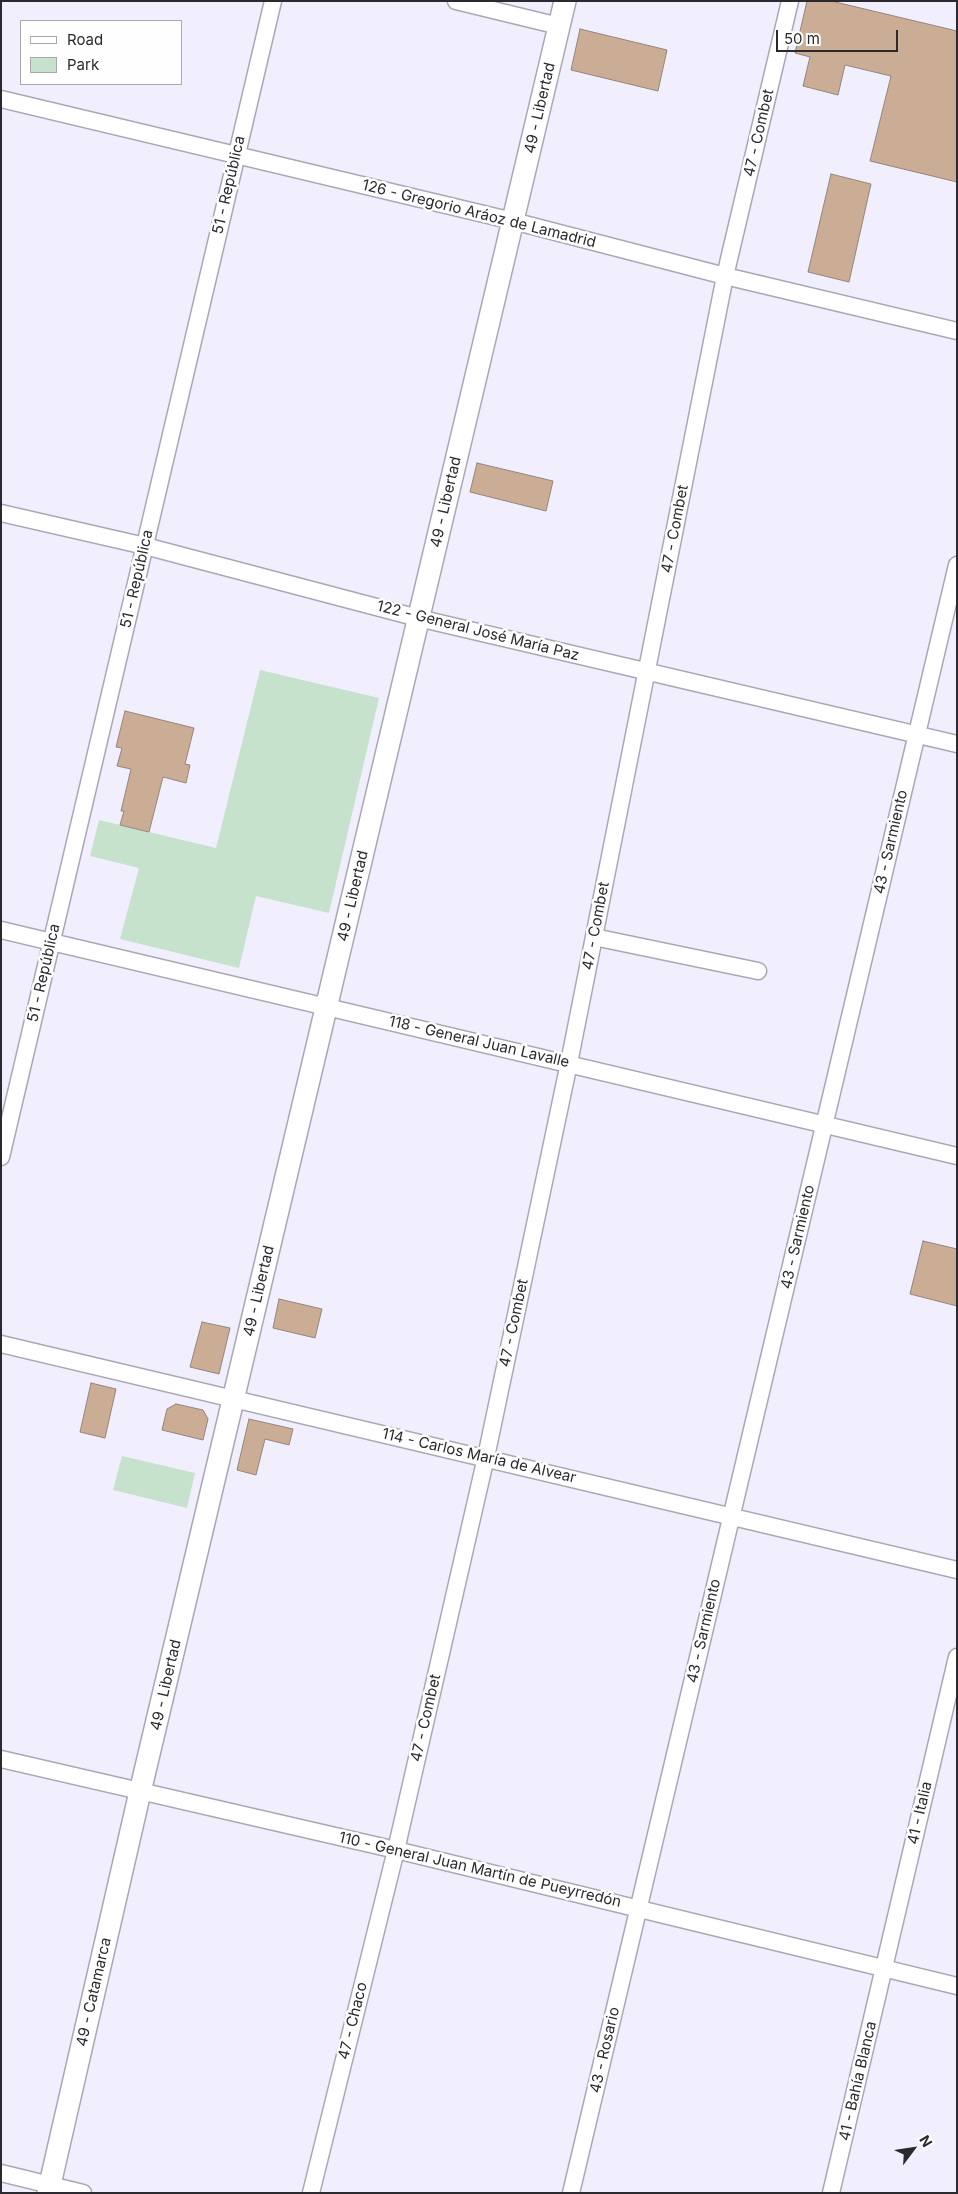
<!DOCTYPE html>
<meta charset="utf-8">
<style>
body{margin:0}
#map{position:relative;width:958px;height:2194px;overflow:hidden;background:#f1eefd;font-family:Inter,sans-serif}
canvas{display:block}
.frame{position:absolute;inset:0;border:2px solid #2a292f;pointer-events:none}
.legend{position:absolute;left:20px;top:20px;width:162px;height:65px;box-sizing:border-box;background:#fefefe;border:1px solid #a9a9ab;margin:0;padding:6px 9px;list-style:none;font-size:15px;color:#2a292f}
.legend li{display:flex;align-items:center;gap:10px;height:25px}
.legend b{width:25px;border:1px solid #a9a9ab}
.north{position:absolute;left:888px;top:2124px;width:50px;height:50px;-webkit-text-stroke:4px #fefefe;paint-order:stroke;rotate:59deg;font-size:14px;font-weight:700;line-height:20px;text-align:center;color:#2a292f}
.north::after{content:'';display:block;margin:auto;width:18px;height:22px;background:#2a292f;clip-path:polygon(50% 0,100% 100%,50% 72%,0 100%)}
.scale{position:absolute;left:776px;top:30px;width:122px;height:22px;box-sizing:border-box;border:2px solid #2a292f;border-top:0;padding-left:6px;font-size:15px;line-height:18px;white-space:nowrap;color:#2a292f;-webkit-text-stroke:4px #fefefe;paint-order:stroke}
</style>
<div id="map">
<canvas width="958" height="2194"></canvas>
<div class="frame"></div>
<ul class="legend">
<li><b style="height:6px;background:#fff"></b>Road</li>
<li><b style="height:14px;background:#c6e2cc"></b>Park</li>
</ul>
<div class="north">N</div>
<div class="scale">50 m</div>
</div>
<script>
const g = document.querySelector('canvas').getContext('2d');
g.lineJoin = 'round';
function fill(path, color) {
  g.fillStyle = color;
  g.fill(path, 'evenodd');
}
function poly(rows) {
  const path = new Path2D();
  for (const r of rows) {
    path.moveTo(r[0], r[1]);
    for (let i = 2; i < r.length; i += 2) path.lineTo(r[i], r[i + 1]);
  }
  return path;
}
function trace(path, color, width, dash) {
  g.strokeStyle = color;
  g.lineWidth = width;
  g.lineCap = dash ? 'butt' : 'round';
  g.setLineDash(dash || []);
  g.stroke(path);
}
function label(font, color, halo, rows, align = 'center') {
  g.font = font + ' Inter,sans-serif';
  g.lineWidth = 5;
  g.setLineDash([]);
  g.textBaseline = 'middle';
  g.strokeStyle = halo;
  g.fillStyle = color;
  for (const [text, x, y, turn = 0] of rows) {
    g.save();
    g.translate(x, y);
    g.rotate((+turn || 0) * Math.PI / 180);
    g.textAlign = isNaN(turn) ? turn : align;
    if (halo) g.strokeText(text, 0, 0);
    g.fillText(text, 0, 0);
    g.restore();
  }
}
fill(poly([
 [260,670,379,698,329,913,256,896,239,968,120,939,139,868,90,856,99,820,216,848],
 [122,1456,195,1473,187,1508,113,1490]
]), '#c6e2cc');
const building = poly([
 [807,1,831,1,957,31,957,182,870,161,891,76,845,65,838,95,803,86,810,57,795,53,807,1],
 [580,29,667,50,658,91,571,70,580,29],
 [831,174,871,184,849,282,808,272,831,174],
 [477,463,553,481,546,511,470,492,477,463],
 [125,711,194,728,185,764,190,765,186,783,163,777,149,832,120,825,124,811,121,811,131,769,117,766,122,748,116,747,125,711],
 [923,1241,957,1249,957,1306,910,1294,923,1241],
 [279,1299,322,1309,315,1338,273,1328,279,1299],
 [202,1322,230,1328,219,1374,190,1367,202,1322],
 [91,1383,116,1389,105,1438,80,1432,91,1383],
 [176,1404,203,1410,208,1419,203,1440,162,1430,167,1409,176,1404],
 [249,1419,293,1429,289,1445,265,1439,256,1475,237,1470,249,1419]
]);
fill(building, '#cbac94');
trace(building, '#92867c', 1);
const minor = poly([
 [456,1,559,26],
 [1,99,513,221,725,276,957,331],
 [1,513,145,546,418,618,957,744],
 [1,930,957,1156],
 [594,937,758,971],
 [1,1157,273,1],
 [1,1344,957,1570],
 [1,1759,396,1850,957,1986],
 [1,2173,83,2193],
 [311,2193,396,1850,486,1457,569,1063,725,276,790,1],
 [571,2193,957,565],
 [831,2193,957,1657]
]);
const tertiary = poly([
 [48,2193,140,1792,565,1]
]);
trace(minor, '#aba8b6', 19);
trace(tertiary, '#aba8b6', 24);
trace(minor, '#fff', 16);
trace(tertiary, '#fff', 21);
label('15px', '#2a292f', '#fefefe', [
 ["49 - Libertad",540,108,-77],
 ["47 - Combet",759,133,-77],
 ["51 - República",229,185,-77],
 ["126 - Gregorio Aráoz de Lamadrid",479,214,14],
 ["49 - Libertad",446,502,-77],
 ["47 - Combet",675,529,-79],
 ["51 - República",137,579,-77],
 ["122 - General José María Paz",478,631,14],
 ["43 - Sarmiento",891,842,-77],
 ["49 - Libertad",353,896,-77],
 ["47 - Combet",596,926,-79],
 ["51 - República",44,973,-77],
 ["118 - General Juan Lavalle",479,1042,13],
 ["43 - Sarmiento",798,1237,-77],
 ["49 - Libertad",259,1291,-77],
 ["47 - Combet",514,1323,-78],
 ["114 - Carlos María de Alvear",479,1456,13],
 ["43 - Sarmiento",704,1631,-77],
 ["49 - Libertad",166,1685,-77],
 ["47 - Combet",426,1718,-77],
 ["41 - Italia",920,1813,-77],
 ["110 - General Juan Martín de Pueyrredón",480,1870,13],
 ["49 - Catamarca",94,1992,-77],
 ["47 - Chaco",353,2021,-76],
 ["43 - Rosario",605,2050,-77],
 ["41 - Bahía Blanca",858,2081,-77]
]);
</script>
